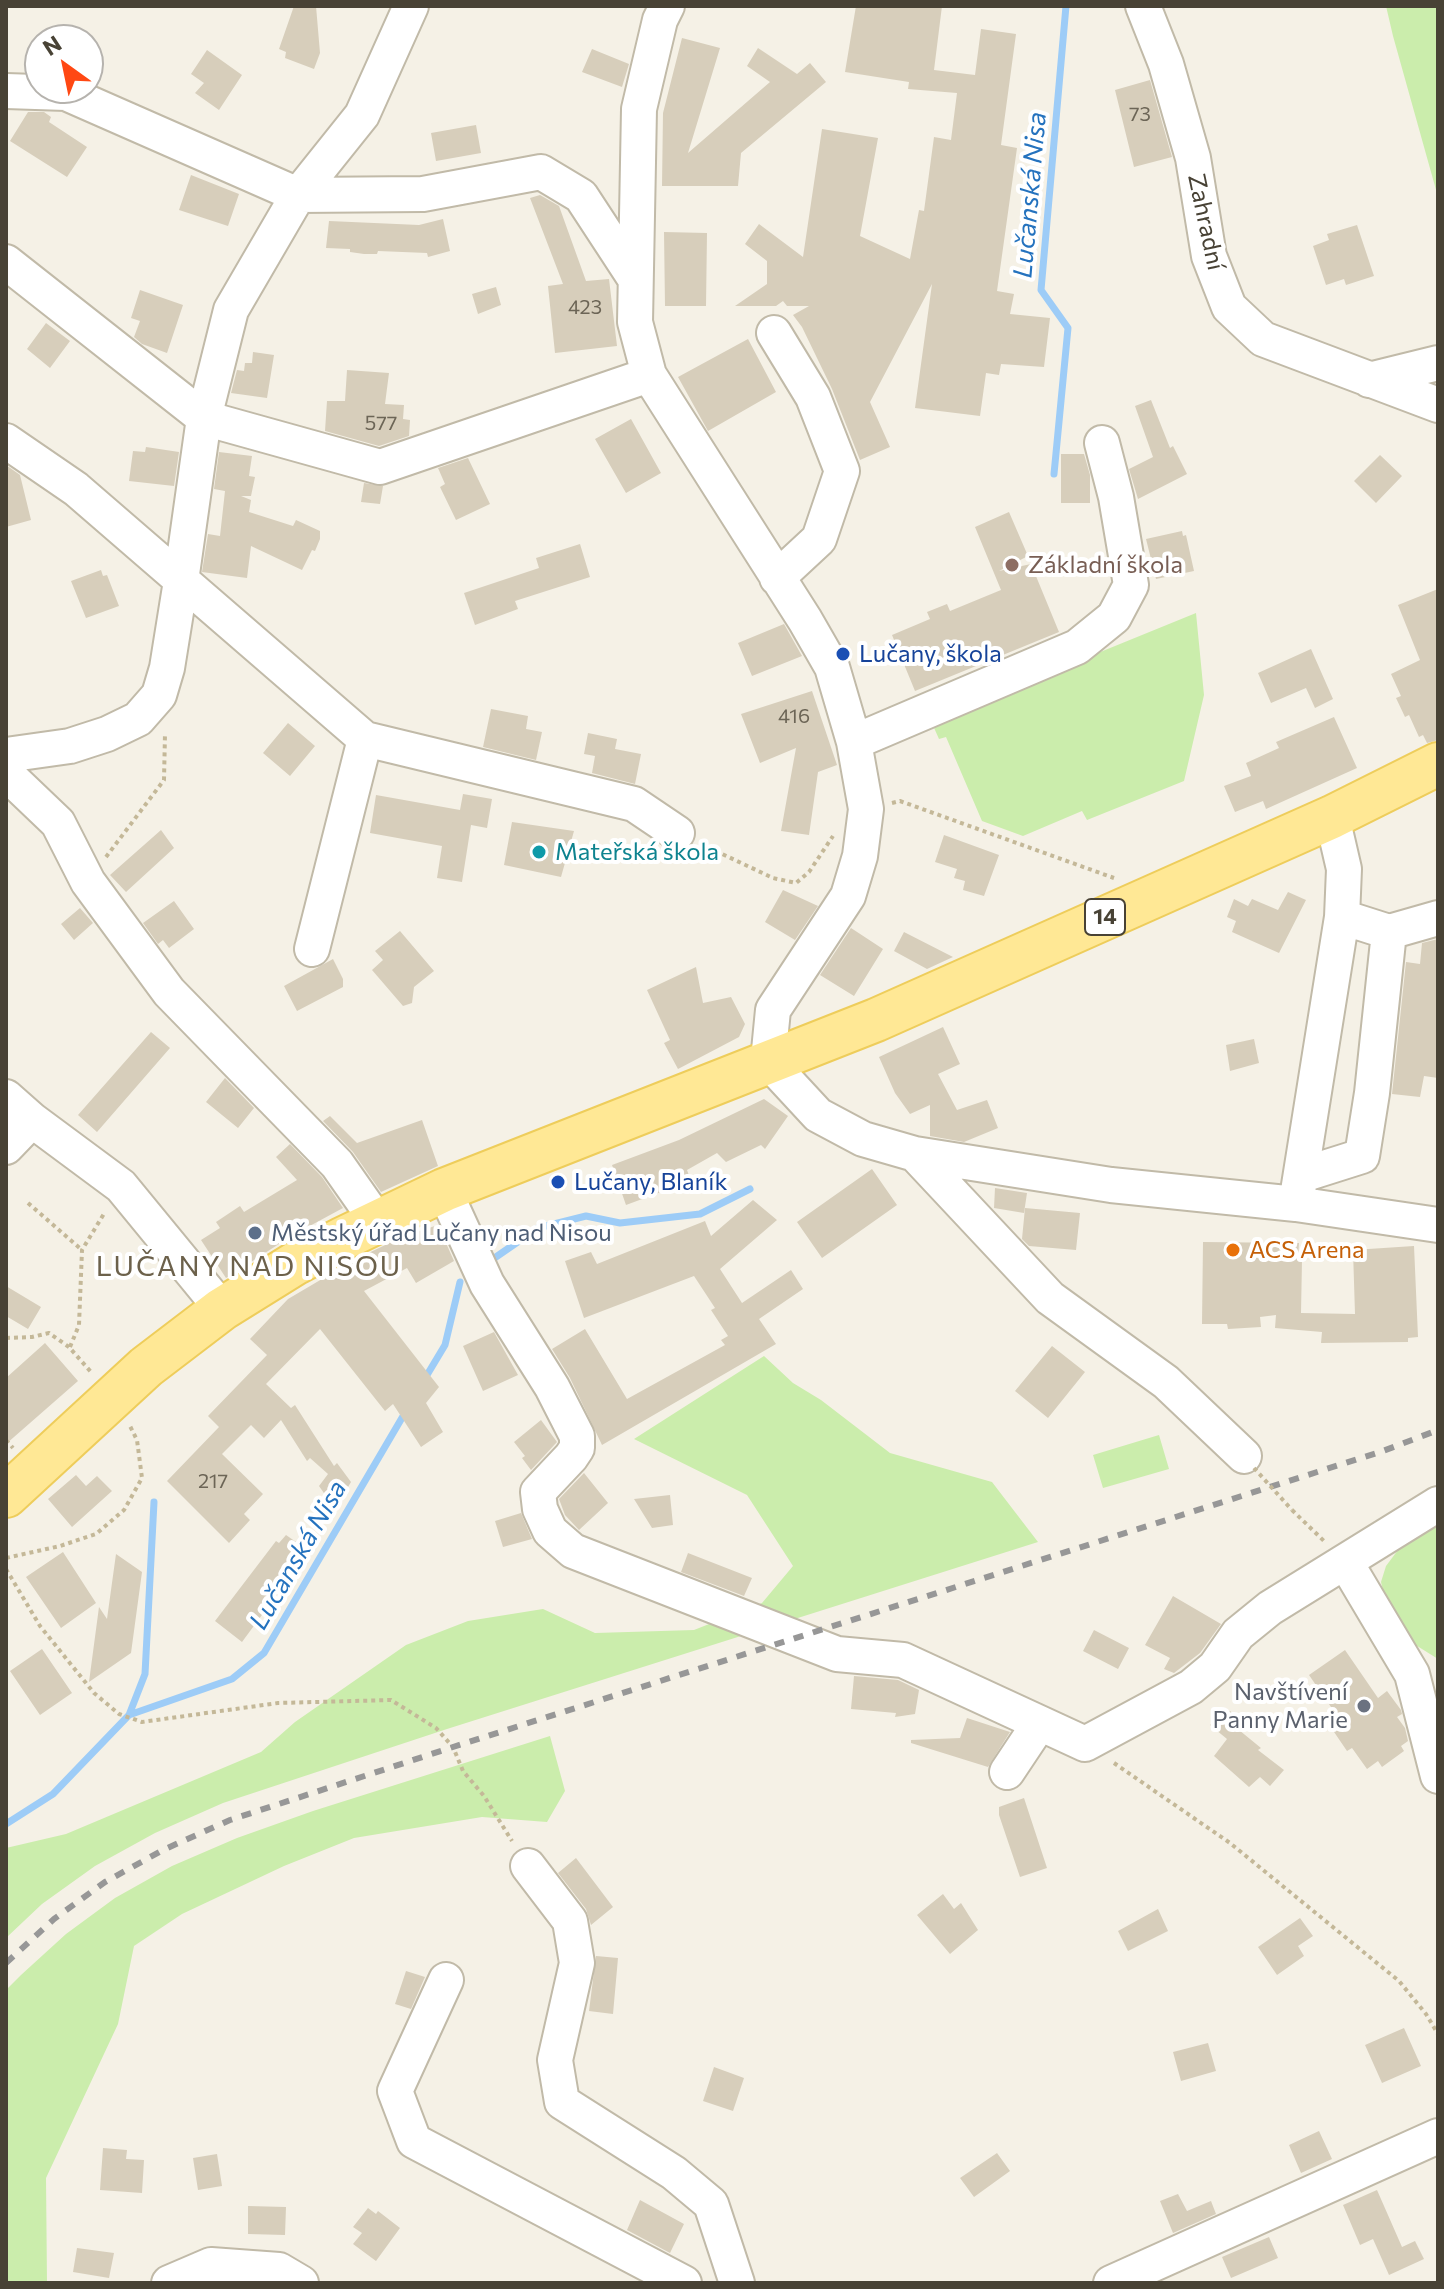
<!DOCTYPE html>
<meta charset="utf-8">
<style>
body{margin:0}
#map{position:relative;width:1444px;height:2289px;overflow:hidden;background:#f5f1e6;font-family:Commissioner,sans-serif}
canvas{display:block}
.frame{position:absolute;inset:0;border:8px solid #484235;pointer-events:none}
.north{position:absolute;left:24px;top:24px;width:80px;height:80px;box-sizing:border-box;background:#fff;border:2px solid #b6b3ae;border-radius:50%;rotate:327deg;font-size:22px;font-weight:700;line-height:32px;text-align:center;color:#484235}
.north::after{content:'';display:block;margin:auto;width:28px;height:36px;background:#ff4813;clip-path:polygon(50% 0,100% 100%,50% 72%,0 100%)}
</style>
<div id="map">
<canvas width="1444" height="2289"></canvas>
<div class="frame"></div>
<div class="north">N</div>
</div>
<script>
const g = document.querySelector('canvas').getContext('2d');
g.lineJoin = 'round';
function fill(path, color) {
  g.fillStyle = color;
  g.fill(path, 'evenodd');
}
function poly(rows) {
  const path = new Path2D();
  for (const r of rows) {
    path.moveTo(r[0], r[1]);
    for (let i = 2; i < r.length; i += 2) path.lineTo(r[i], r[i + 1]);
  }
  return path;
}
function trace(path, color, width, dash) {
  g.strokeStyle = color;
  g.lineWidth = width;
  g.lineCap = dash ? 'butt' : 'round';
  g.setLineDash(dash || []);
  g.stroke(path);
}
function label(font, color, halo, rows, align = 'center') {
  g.font = font + ' Commissioner,sans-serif';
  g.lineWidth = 8;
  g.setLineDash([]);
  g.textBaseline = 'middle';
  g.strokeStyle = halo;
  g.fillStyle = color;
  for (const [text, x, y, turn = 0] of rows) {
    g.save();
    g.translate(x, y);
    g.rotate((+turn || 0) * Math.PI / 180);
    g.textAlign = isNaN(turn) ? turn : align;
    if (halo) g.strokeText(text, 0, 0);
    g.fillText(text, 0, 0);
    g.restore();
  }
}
fill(poly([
 [1386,6,1438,6,1438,197,1393,36],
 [1196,613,1204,695,1184,781,1087,820,1082,811,1023,836,982,821,946,737,939,739,931,721],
 [764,1356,793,1383,821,1400,890,1453,992,1482,1038,1542,447,1729,223,1803,155,1833,95,1866,42,1904,6,1938,6,1848,66,1834,261,1752,295,1722,406,1645,468,1621,543,1609,595,1633,694,1630,762,1603,793,1566,747,1495,634,1439],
 [1159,1435,1169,1469,1103,1488,1093,1455],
 [1438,1519,1438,1659,1414,1644,1385,1599,1381,1582,1386,1566,1398,1550,1425,1526],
 [550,1736,565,1791,547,1822,482,1817,354,1838,284,1866,182,1914,134,1946,118,2024,46,2178,47,2283,6,2283,6,1990,21,1975,66,1934,115,1898,172,1866,237,1838,313,1811]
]), '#cbedac');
trace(poly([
 [1054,474,1068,328,1041,290,1066,6],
 [493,1259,538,1228,586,1216,620,1223,700,1214,750,1189],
 [424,1380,445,1345,460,1282],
 [129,1715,145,1674,154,1502],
 [6,1824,53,1794,129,1715,232,1679,264,1653,406,1411]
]), '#9dccf7', 7);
fill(poly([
 [294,6,316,6,320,53,314,69,285,58,286,52,279,49],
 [856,6,942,6,934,70,975,75,981,29,1016,34,1001,145,1017,148,997,291,1014,294,1010,314,1050,318,1044,367,1001,364,999,375,986,373,980,416,915,408,932,284,870,402,890,447,860,460,832,389,802,327,793,315,809,306,787,306,783,301,776,306,735,306,767,284,767,261,745,244,759,224,803,257,822,129,878,138,860,236,910,259,919,210,924,211,934,137,951,140,957,93,908,89,909,82,845,72],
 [682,38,720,48,688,153,770,82,747,66,758,48,797,74,810,63,826,82,741,153,738,186,662,186,663,113],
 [592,49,629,64,622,87,582,72],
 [207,50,242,75,219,110,195,93,204,83,191,74],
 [1150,80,1172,157,1134,167,1115,90],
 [28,112,44,112,51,117,49,122,87,147,67,177,10,141],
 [476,125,481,153,436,161,431,133],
 [191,175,239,194,228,226,179,210],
 [540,195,559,206,586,281,609,279,617,346,555,353,548,286,563,284,530,198],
 [443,219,450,251,428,257,427,253,378,251,377,254,364,254,350,252,350,249,326,248,329,221,419,225],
 [1357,225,1374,276,1346,285,1344,279,1326,285,1313,246,1329,240,1327,234],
 [664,232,707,233,706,306,665,306],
 [496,287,501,305,478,314,472,294],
 [140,290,183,305,167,353,142,344,134,337,140,321,131,318],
 [46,323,70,341,50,368,27,349],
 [748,339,776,392,708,431,678,377],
 [253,352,274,355,267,398,231,393,237,370,244,371,245,363,252,363],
 [347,370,389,373,385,404,404,405,403,419,410,420,409,436,379,446,325,431,327,401,345,401],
 [1151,400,1170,448,1173,446,1187,474,1138,499,1129,469,1153,457,1135,406],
 [631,419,661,473,626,493,595,439],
 [146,447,179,452,174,486,129,481,133,451,145,452],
 [219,452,252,456,249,476,255,477,251,496,241,496,251,500,249,512,293,526,296,520,320,531,320,539,315,551,312,550,302,570,251,546,247,578,202,572,208,534,220,536,225,491,214,489],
 [1061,454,1084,454,1090,475,1090,503,1061,503],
 [1380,455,1402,476,1376,503,1354,481],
 [468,458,490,504,456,520,440,487,445,484,438,468],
 [6,465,20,475,31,520,6,527],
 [364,483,383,486,380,504,361,502],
 [1009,512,1028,556,999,571,1031,564,1059,632,915,691,892,635,930,619,927,612,947,604,950,611,1001,590,975,527],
 [1182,531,1183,536,1186,535,1194,571,1156,579,1146,539],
 [580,544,590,577,515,601,518,609,475,625,464,593,539,568,536,558],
 [101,570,103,576,107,575,119,606,86,618,71,581],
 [1438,589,1438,740,1427,743,1423,735,1419,737,1409,715,1405,717,1396,698,1401,696,1391,674,1420,660,1398,605],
 [784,624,802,656,752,676,738,643],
 [1311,649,1333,699,1315,708,1306,688,1271,703,1258,673],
 [812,691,837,765,818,772,809,835,781,831,796,748,760,763,741,714],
 [491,709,528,716,526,729,542,732,536,760,483,747],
 [1334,717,1357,768,1266,809,1263,801,1235,812,1224,786,1251,776,1246,763,1279,748,1276,742],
 [288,723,315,746,290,776,263,753],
 [588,733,617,739,615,749,641,754,635,784,592,773,595,756,584,754],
 [463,794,492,799,487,828,471,825,462,882,437,878,442,846,370,833,376,795,460,810],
 [512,822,574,831,561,877,504,865],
 [161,830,174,848,126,892,110,875],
 [944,835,999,855,984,896,963,890,965,881,954,878,957,869,935,862],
 [783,890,818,906,795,940,765,922],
 [1288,892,1306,900,1279,953,1232,932,1236,921,1227,917,1234,899,1248,906,1252,899,1278,910],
 [174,901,194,929,169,948,163,940,158,944,143,923],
 [80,908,93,923,74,940,61,924],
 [851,928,883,949,854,996,820,975],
 [400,931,434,971,414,987,412,1003,403,1006,372,970,383,960,375,951],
 [904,932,953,957,927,969,894,951],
 [1438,939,1438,1078,1424,1076,1420,1097,1392,1094,1406,962,1420,964,1422,943],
 [333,959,343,979,343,987,297,1011,284,986],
 [696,967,703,1003,731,997,745,1024,739,1037,678,1069,664,1043,670,1040,647,990],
 [943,1027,960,1064,938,1074,957,1110,987,1100,998,1128,964,1142,930,1136,930,1105,910,1114,895,1093,879,1057],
 [151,1032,170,1048,97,1132,78,1115],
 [1254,1039,1259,1063,1230,1071,1226,1045],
 [225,1078,254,1108,238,1128,206,1102],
 [764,1099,788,1116,765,1149,761,1145,726,1162,717,1153,687,1170,691,1181,626,1205,612,1165,679,1140],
 [330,1116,357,1143,422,1120,438,1166,381,1192,353,1152,323,1121],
 [290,1144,322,1177,343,1208,293,1235,226,1278,201,1240,220,1228,216,1222,240,1206,244,1212,297,1180,276,1157],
 [872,1169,897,1205,822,1258,797,1222],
 [995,1188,1027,1193,1024,1213,994,1208],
 [753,1200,777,1220,720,1269,742,1303,791,1270,803,1289,759,1319,776,1344,602,1445,570,1378,552,1349,585,1329,627,1399,725,1345,721,1340,728,1336,711,1310,715,1308,694,1276,584,1318,565,1261,591,1252,597,1264,705,1221,711,1236],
 [1025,1208,1080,1213,1076,1250,1029,1246,1022,1239],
 [438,1225,454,1261,416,1283,407,1268,364,1291,439,1387,426,1403,443,1432,421,1447,393,1404,385,1411,320,1329,266,1384,291,1408,295,1405,334,1466,337,1463,351,1482,335,1509,319,1486,328,1474,310,1458,307,1461,281,1420,264,1438,251,1425,222,1454,263,1494,244,1514,250,1520,229,1543,167,1481,219,1427,208,1416,267,1355,250,1339,288,1299,356,1259,404,1236],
 [1203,1242,1299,1243,1298,1259,1302,1260,1301,1313,1355,1314,1353,1250,1414,1246,1418,1337,1408,1338,1408,1342,1321,1343,1322,1332,1275,1328,1276,1315,1260,1317,1261,1327,1228,1329,1227,1324,1202,1324],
 [6,1286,41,1307,28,1329,6,1316],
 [494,1332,518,1375,483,1391,463,1346],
 [45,1343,78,1381,6,1444,6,1378],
 [1052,1346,1085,1372,1048,1418,1015,1391],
 [541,1420,557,1442,531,1470,522,1458,525,1456,514,1442],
 [584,1473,608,1503,579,1530,565,1515,559,1499],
 [76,1475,86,1486,97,1476,112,1491,72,1527,48,1499],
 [670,1495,673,1525,652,1528,634,1499],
 [521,1513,532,1539,503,1547,495,1521],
 [286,1535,309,1551,242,1642,215,1621,276,1541,279,1543],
 [63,1552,96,1603,61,1628,26,1577],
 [688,1553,752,1578,744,1596,681,1572],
 [116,1554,142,1572,131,1653,89,1682,99,1607,107,1619],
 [1173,1596,1221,1624,1200,1653,1174,1673,1164,1669,1170,1658,1145,1645],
 [1094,1630,1129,1648,1118,1669,1083,1651],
 [42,1649,72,1693,40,1715,10,1671],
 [1345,1650,1378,1698,1387,1691,1401,1710,1402,1714,1397,1717,1405,1728,1408,1741,1401,1746,1404,1751,1382,1767,1378,1761,1367,1769,1352,1748,1347,1751,1332,1729,1342,1723,1309,1675],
 [854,1676,898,1680,919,1690,915,1714,895,1717,896,1713,851,1709],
 [1223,1711,1230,1711,1246,1724,1239,1730,1261,1748,1258,1750,1284,1770,1270,1786,1260,1777,1249,1787,1214,1756,1227,1739,1210,1725],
 [967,1718,1010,1732,988,1767,911,1743,911,1740,960,1738],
 [1024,1798,1047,1868,1020,1877,999,1815,999,1807],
 [576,1858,613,1907,591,1925,586,1909,558,1873],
 [943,1894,954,1909,961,1903,978,1930,950,1954,917,1915],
 [1158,1909,1168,1931,1128,1951,1118,1931],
 [1300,1918,1313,1936,1298,1946,1304,1956,1277,1975,1258,1947],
 [596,1956,618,1958,613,2014,589,2011],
 [406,1971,425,1977,411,2009,395,2004],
 [1404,2028,1421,2066,1382,2083,1365,2045],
 [1208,2043,1216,2071,1181,2081,1173,2052],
 [714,2067,744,2078,733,2111,703,2101],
 [1319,2131,1332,2159,1301,2173,1289,2145],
 [103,2148,127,2150,126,2159,144,2160,142,2193,100,2190],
 [997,2153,1010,2171,974,2197,960,2178],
 [217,2154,222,2186,198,2190,193,2158],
 [1377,2190,1402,2247,1415,2241,1424,2259,1389,2275,1373,2239,1360,2245,1343,2205],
 [1178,2194,1187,2211,1211,2201,1216,2214,1173,2233,1160,2201],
 [640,2200,684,2224,670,2253,627,2230],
 [248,2206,286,2207,285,2235,248,2234],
 [368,2208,376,2214,378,2211,400,2228,376,2261,353,2244,362,2233,353,2227],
 [1269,2237,1278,2258,1231,2278,1222,2257],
 [77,2248,114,2253,109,2278,73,2272]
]), '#d7cebb');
const minor = poly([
 [667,6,660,20,639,109,635,322,649,375,805,620,832,667,854,742,866,809,860,856,848,896,773,1010,768,1061,818,1115,863,1139,915,1154,1111,1185,1296,1204,1438,1225],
 [1143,6,1166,64,1193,158,1209,256,1229,307,1263,339,1438,405],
 [6,91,66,93,298,195,423,194,541,172,581,196,634,277],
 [6,262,204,418,380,467,649,375],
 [774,333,813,397,842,471,819,539,777,578],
 [1369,380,1438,363],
 [6,441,76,489,365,739,634,804,677,833],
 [854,742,1077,647,1114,617,1131,585,1116,497,1102,443],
 [6,755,70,746,107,734,138,719,159,695,167,668,181,581,204,418,231,310,298,195,362,115,411,6],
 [6,778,14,781,58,823,88,882,169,992,337,1164,377,1221],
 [1342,917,1389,932,1438,918],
 [312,949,365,739],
 [6,1097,32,1120,121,1186,222,1309],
 [6,1147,32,1120],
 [915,1154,1050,1298,1166,1382,1244,1456],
 [1302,1175,1362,1156,1372,1093,1389,932],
 [444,1190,487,1284,552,1387,577,1436,577,1448,571,1457,538,1492,540,1509,550,1531,573,1551,837,1654,903,1660,1085,1744,1191,1687,1215,1667,1238,1634,1270,1608,1438,1504],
 [1296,1204,1342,917,1344,869,1332,817],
 [1346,1563,1412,1674,1438,1776],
 [1007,1772,1039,1724],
 [528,1866,570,1921,577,1963,555,2060,562,2102,674,2173,711,2204,737,2283],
 [446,1980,395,2091,414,2141,684,2283],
 [169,2283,211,2265,279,2270,301,2283],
 [1111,2283,1438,2136]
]);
const major = poly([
 [6,1496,146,1367,222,1309,296,1263,344,1238,444,1190,876,1020,1332,817,1438,764]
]);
trace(minor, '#c1baa8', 38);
trace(major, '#eecd5b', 46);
trace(poly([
 [892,803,900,801,1114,878],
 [701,844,773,878,796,883,809,872,833,836],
 [106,857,164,780,165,734],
 [28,1203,82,1250],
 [6,1338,32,1337,49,1333,69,1347,91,1372],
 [70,1347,79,1325,82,1250,105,1212],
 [6,1440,13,1448],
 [1292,1510,1324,1541],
 [6,1558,60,1546,96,1534,124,1510,142,1478,137,1440,129,1424],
 [6,1569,40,1626,94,1693,119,1714,142,1722,278,1703,391,1700,436,1728,453,1747,463,1771,484,1796,512,1841],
 [1114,1763,1230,1843,1399,1981,1426,2014,1438,2034]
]), '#c4b898', 4, [4, 4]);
trace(minor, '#fff', 34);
trace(major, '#ffe895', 42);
trace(poly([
 [6,1963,54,1919,105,1882,163,1850,230,1820,453,1747,1383,1451,1438,1430]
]), '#979797', 6, [10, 10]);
trace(poly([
 [1254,1468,1292,1510]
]), '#c4b898', 4, [4, 4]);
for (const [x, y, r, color] of [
 [1012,565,8,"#8d6e63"],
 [843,654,8,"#1a4fb4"],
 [539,852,8,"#0f9aa8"],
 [558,1182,8,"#1a4fb4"],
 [255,1233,8,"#5c6f8a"],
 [1233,1250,8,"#e8710a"],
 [1364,1706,8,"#6b7280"]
]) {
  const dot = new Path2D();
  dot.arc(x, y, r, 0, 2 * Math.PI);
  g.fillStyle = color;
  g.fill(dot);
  trace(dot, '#fff', 3);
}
label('20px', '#6c6556', null, [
 ["73",1140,114],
 ["423",585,307],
 ["577",381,423],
 ["416",794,716],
 ["217",213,1481]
]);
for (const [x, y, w] of [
 [1105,917,40]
]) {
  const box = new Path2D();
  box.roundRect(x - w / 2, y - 18, w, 36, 6);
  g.fillStyle = '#fff';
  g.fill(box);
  trace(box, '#484235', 2);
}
label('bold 22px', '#484235', null, [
 ["14",1105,917]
]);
label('24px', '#484235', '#fff', [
 ["Zahradní",1206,222,78]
]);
label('24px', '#785e54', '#fff', [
 ["Základní škola",1028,565]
], 'left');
label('24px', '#164399', '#fff', [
 ["Lučany, škola",859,654],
 ["Lučany, Blaník",574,1182]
], 'left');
label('24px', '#0d838f', '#fff', [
 ["Mateřská škola",555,852]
], 'left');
label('24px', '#4e5e75', '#fff', [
 ["Městský úřad Lučany nad Nisou",271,1233]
], 'left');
label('24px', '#c56008', '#fff', [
 ["ACS Arena",1249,1250]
], 'left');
label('24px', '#5b616d', '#fff', [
 ["Navštívení",1348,1692],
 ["Panny Marie",1348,1720]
], 'right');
label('italic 26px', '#2472be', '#fff', [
 ["Lučanská Nisa",1030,195,-85],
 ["Lučanská Nisa",298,1555,-60]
]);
g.letterSpacing = '2px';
label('28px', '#6c614b', '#fff', [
 ["LUČANY NAD NISOU",249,1267]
]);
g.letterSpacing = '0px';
</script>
